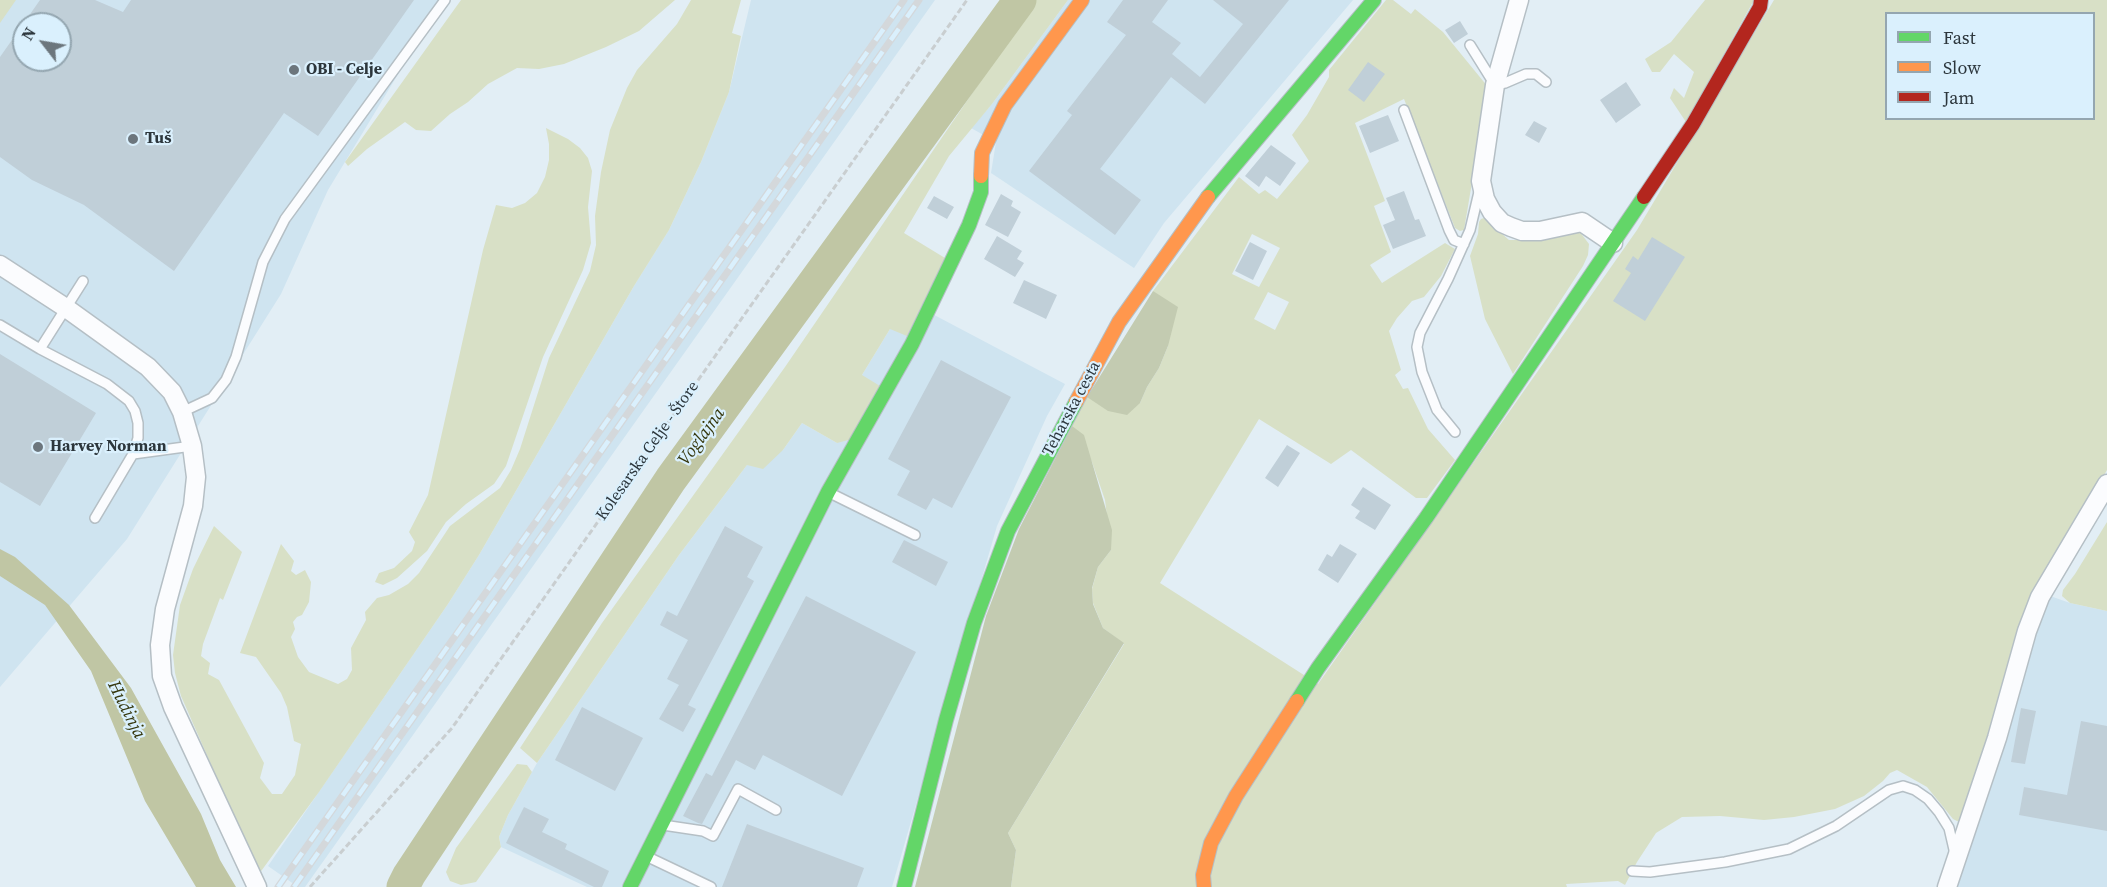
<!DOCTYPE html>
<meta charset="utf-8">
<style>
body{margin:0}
#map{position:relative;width:2107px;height:887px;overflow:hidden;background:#e2eef5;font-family:"Source Serif 4",serif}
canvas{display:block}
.legend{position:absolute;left:1885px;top:12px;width:210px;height:108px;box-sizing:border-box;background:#daf0fd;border:2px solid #94a6b0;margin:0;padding:8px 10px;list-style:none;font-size:18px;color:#2c363c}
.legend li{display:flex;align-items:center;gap:12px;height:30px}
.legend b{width:30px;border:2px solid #94a6b0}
.north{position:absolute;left:12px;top:12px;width:60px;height:60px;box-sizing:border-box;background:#daf0fd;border:2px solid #94a6b0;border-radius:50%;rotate:301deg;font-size:16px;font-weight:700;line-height:24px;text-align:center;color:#2c363c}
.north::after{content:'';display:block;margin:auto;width:21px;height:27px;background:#6c767d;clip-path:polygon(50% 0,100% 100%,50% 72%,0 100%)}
</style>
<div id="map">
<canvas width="2107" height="887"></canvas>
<ul class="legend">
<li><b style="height:8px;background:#63d668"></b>Fast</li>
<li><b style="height:8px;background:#ff974d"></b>Slow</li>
<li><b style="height:8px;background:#b3261e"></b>Jam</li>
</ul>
<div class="north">N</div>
</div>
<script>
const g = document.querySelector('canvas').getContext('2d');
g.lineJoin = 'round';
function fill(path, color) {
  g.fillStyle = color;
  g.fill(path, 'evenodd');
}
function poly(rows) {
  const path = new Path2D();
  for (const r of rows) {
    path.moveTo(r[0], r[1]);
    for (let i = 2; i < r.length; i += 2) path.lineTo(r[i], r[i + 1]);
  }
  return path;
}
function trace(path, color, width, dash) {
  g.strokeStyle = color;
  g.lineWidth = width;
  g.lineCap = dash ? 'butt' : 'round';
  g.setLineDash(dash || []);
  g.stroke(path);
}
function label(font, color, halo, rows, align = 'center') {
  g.font = font + ' "Source Serif 4",serif';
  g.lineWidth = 4.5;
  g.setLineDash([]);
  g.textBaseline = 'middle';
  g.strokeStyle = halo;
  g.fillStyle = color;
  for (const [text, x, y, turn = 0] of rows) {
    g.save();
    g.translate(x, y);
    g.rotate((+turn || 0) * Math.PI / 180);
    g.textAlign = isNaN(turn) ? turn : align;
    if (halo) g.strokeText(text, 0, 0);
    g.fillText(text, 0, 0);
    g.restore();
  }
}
fill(poly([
 [0,0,443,0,328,190,281,294,127,539,0,687],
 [24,24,60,24,60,60,24,60],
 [751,0,935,0,305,887,298,887,268,866,448,604,479,555,634,286,669,230,701,162,729,92],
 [1068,0,1353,0,1164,223,1134,268,991,173,996,142,971,128,992,104],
 [921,308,1065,384,1047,416,997,526,892,887,587,887,501,847,499,837,508,815,537,763,679,555,747,465,783,450,802,423,837,443,862,375,890,329],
 [2048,597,2053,597,2070,603,2107,611,2107,887,1956,887,2034,633]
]), '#cfe4f0');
fill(poly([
 [0,0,16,0,0,23],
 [461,0,675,0,639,31,606,47,564,64,539,69,517,68,488,84,468,102,450,114,431,131,416,130,405,122,367,149,348,166,345,162],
 [691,0,741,0,732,33,741,36,729,92,701,162,669,230,634,286,479,555,448,604,319,792,259,874,181,696,175,673,173,655,180,605,193,569,214,526,242,552,223,600,220,598,203,644,201,656,210,663,208,674,219,680,264,763,260,778,272,794,282,794,295,775,301,744,294,741,287,707,281,693,256,657,240,653,281,544,294,561,291,571,296,575,305,570,311,582,309,602,302,615,297,617,293,622,295,629,291,637,298,657,309,672,338,684,347,679,352,670,351,648,366,620,365,612,377,598,389,595,408,584,419,573,450,526,500,488,511,470,520,449,549,358,590,271,596,245,595,216,601,172,610,130,627,88,637,70,677,24],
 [1036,0,1068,0,992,104,949,156,904,233,945,258,907,336,890,329,862,375,880,386,852,439,837,443,802,423,783,450,763,469,747,465,679,555,537,763,520,748,602,623,785,367],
 [1386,0,1393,0,1411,14,1415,9,1443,32,1488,87,1464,230,1460,231,1455,228,1404,99,1355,123,1385,201,1374,206,1391,252,1370,265,1382,283,1445,243,1455,249,1441,276,1424,297,1412,301,1397,318,1389,331,1401,370,1395,375,1403,389,1408,388,1428,429,1455,460,1427,498,1416,498,1351,450,1331,464,1259,419,1160,583,1318,684,1637,230,1774,0,2107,0,2107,470,2062,549,1990,737,1962,820,1959,822,1953,819,1927,787,1897,770,1890,773,1883,781,1864,796,1835,809,1794,817,1764,820,1720,816,1682,817,1656,833,1637,862,1625,885,1618,881,1566,884,1567,887,1011,887,1016,850,1008,833,1124,644,1103,628,1093,603,1092,589,1098,567,1111,550,1105,500,1092,462,1072,426,1087,397,1140,403,1147,387,1159,368,1168,346,1153,291,1239,177,1259,194,1265,190,1277,199,1309,161,1292,135,1307,115,1329,77,1329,70],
 [1886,14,2094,14,2094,118,1886,118],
 [1252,234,1280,248,1259,287,1232,274],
 [1268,292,1289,302,1275,330,1254,319],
 [1705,0,1754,0,1686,122,1670,98,1674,88,1684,98,1694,72,1674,54,1660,72,1652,72,1645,59,1671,42],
 [546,128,568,139,580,148,588,158,592,171,588,207,591,243,583,270,543,357,506,466,494,484,466,504,446,522,427,551,397,578,383,585,375,582,379,573,394,568,412,551,415,542,409,532,428,495,483,250,496,205,512,208,525,203,537,193,545,177,549,160,549,144],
 [1484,218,1509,240,1525,240,1566,231,1580,232,1589,244,1588,255,1583,266,1513,374,1485,319,1470,256,1478,234,1479,222,1481,219],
 [2107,522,2107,611,2070,603,2062,596,2063,590,2075,574],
 [517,764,527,765,532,772,508,815,499,837,501,847,476,882,461,885,450,881,446,872,456,848]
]), '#d8e0c6');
fill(poly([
 [1153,291,1178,307,1168,346,1159,368,1147,387,1140,403,1127,415,1108,411,1087,397],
 [1072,426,1084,435,1112,530,1111,550,1098,567,1092,588,1093,604,1103,628,1124,643,1008,833,1016,850,1011,887,915,887,986,616,1019,529]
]), '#c3cbb1');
fill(poly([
 [0,549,15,557,69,605,131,688,201,814,220,860,236,887,196,887,145,801,91,671,45,605,0,576]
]), '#c0c6a4');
trace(poly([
 [403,887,409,875,671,479,1020,0]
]), '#c0c6a4', 33);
fill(poly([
 [40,0,95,0,123,12,131,0,414,0,318,136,284,113,174,271,84,205,32,180,0,157,0,57],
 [24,24,60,24,60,60,24,60],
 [1123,0,1168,0,1152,22,1181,43,1172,54,1200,77,1243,24,1213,0,1289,0,1205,104,1171,77,1100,169,1141,200,1115,235,1029,171,1072,115,1067,111,1126,35,1107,22],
 [1460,21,1468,34,1454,43,1445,30],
 [1368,62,1385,74,1364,102,1348,90],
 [1626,82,1641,105,1616,123,1600,100],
 [1388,115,1399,141,1370,153,1359,126],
 [1534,121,1547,128,1539,143,1525,135],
 [1271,145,1296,163,1280,186,1266,176,1259,187,1245,176],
 [1404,191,1415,220,1419,219,1426,236,1393,249,1383,225,1395,220,1386,198],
 [1001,194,1013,201,1011,206,1021,212,1008,237,985,225],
 [934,196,954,207,947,219,927,208],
 [997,236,1022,251,1017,259,1024,263,1015,277,984,259],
 [1652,237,1685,257,1645,321,1613,301,1631,273,1625,269,1633,256,1638,260],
 [1250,242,1267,251,1253,280,1235,271],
 [1024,280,1057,295,1046,319,1013,303],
 [0,354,96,413,40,506,0,482],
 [941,360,1011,397,952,508,933,498,926,510,897,495,910,471,888,459],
 [1287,445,1300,453,1278,487,1265,478],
 [1363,487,1391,505,1375,530,1355,518,1360,511,1351,505],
 [725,526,763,547,747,577,754,581,688,705,696,709,683,732,659,719,679,685,667,679,688,640,660,625,667,611,677,616],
 [904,540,948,562,936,586,892,562],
 [1340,544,1357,554,1338,583,1318,570,1327,554,1332,557],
 [806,596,916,652,842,796,763,755,755,770,736,760,702,824,698,823,683,816,706,773,712,776],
 [582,707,643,738,615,791,555,760],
 [2021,708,2036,711,2025,764,2011,762],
 [2081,721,2107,726,2107,831,2019,815,2024,787,2067,795],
 [524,807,549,819,542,832,567,844,565,849,609,871,602,887,594,887,506,843],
 [747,824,864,868,857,887,722,887]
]), '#c0cfd8');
const lane = poly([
 [1470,45,1495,85,1505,83,1526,74,1536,74,1546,82],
 [1404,110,1449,230,1454,240,1464,244],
 [0,325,40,349,107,384,129,401,135,411,138,423,138,438,133,454,95,518],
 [40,349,83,281],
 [182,412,212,398,226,380,236,357,263,262,285,219,445,0],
 [1455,432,1437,410,1422,372,1417,347,1420,333,1448,279,1470,230,1479,192],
 [133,454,192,446],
 [830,493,915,535],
 [663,825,703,831,713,836,738,789,776,810],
 [648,857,711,887],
 [1632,871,1650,872,1725,862,1789,849,1836,826,1889,790,1903,786,1915,790,1928,799,1939,812,1949,828,1955,854]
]);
const street = poly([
 [1519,0,1495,85,1481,181,1485,199,1492,212,1502,223,1511,227,1522,231,1540,231,1582,222,1613,243],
 [0,265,66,308,148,367,172,392,182,412,192,446,196,477,193,506,165,609,160,645,162,676,173,707,257,887],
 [1947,887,1997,738,2027,631,2040,597,2107,484]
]);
const fast = poly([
 [1208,197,1374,0],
 [1297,701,1318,668,1426,518,1644,197],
 [630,887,828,492,912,344,969,225,981,192,981,176],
 [904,887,946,720,974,623,1008,531,1076,402]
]);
const slow = poly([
 [981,176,982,153,1005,105,1082,0],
 [1076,402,1119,322,1208,197],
 [1204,887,1203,875,1211,843,1236,796,1297,701]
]);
const jam = poly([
 [1644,197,1693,124,1760,7,1761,0]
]);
trace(lane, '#b5bfc5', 12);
trace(street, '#b5bfc5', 21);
trace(fast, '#b5bfc5', 16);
trace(slow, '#b5bfc5', 16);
trace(jam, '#b5bfc5', 16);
trace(poly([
 [310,887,452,728,967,0]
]), '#c9ced0', 3, [6, 3]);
trace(lane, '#fbfcfe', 9);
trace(street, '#fbfcfe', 18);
trace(fast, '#63d668', 14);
trace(slow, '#ff974d', 14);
trace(jam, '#b3261e', 14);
const rail = poly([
 [278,887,904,0],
 [294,887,919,0]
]);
trace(rail, '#d4d8db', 7);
trace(rail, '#daf0fd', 4.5, [14]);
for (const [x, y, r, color] of [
 [294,70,6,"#6c767d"],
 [133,139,6,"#6c767d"],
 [38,447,6,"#6c767d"]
]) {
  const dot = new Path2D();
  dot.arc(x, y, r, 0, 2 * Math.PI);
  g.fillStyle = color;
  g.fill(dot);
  trace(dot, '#daf0fd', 2);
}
label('bold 16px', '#2c363c', '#daf0fd', [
 ["OBI - Celje",306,70],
 ["Tuš",145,139],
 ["Harvey Norman",50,447]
], 'left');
label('16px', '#2c363c', '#daf0fd', [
 ["Teharska cesta",1072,409,-62],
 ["Kolesarska Celje - Štore",648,451,-55]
]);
label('italic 18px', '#35370d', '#daf0fd', [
 ["Voglajna",702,437,-54],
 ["Hudinja",126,710,63]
]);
</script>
